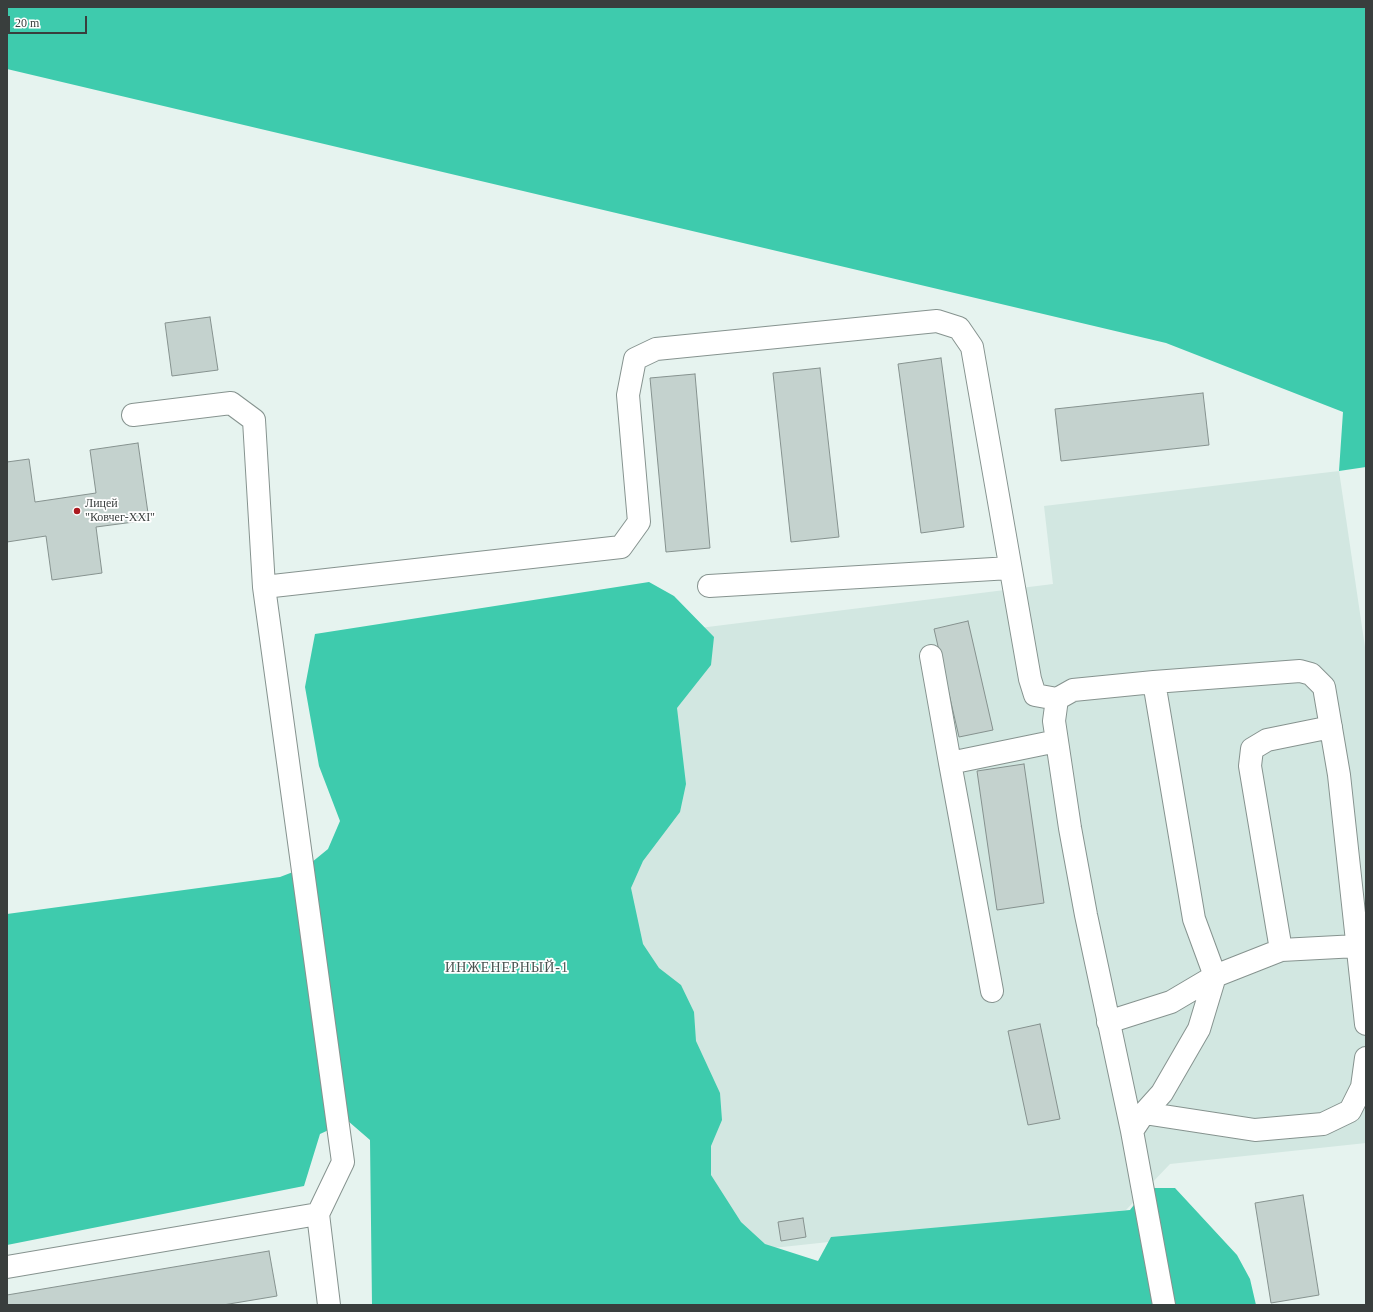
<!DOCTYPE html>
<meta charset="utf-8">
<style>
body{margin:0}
#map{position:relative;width:1373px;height:1312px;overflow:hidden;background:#e6f3ef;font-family:Georgia,serif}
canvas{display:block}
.frame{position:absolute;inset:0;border:8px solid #393e3d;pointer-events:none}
.scale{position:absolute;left:8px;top:16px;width:79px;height:18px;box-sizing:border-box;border:2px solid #393e3d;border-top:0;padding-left:5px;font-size:12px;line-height:14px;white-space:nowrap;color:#393e3d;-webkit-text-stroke:3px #fff;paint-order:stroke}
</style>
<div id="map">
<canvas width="1373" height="1312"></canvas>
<div class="frame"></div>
<div class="scale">20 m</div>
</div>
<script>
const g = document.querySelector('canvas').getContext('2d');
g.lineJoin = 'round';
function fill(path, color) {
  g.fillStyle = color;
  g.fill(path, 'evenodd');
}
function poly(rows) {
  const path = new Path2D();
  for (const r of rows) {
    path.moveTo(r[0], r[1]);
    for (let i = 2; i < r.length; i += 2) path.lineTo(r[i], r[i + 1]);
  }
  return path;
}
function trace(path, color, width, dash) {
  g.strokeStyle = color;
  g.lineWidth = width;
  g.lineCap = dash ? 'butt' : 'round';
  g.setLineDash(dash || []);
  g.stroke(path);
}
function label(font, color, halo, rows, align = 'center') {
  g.font = font + ' Georgia,serif';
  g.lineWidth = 3.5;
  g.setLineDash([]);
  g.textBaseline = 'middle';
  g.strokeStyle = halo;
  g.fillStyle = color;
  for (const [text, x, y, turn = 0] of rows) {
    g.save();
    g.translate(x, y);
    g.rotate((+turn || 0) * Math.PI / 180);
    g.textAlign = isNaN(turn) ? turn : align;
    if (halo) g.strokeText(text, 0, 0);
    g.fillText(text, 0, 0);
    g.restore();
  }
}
fill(poly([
 [1339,471,1366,654,1366,1143,1170,1164,1126,1210,680,1258,595,641,1053,584,1044,506]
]), '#d2e7e1');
fill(poly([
 [7,7,1366,7,1366,467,1339,471,1343,412,1166,343,7,69],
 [649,582,674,596,714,637,711,665,677,708,686,784,680,812,643,861,631,888,643,944,659,968,681,985,694,1012,696,1041,720,1093,722,1120,711,1146,711,1175,741,1222,765,1244,818,1261,831,1237,1130,1210,1147,1188,1175,1188,1237,1255,1250,1279,1256,1305,372,1305,370,1140,348,1121,320,1134,304,1186,7,1245,7,914,280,877,306,867,328,849,340,821,319,766,305,687,315,634]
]), '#3ecbad');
const building = poly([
 [210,317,218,370,172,376,165,323,210,317],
 [941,358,964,527,921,533,898,364,941,358],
 [820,368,839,537,791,542,773,373,820,368],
 [695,374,710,548,666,552,650,378,695,374],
 [1203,393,1209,445,1061,461,1055,409,1203,393],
 [138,443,149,520,96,527,102,573,52,580,46,536,7,542,7,462,29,459,35,502,96,493,90,450,138,443],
 [968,621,993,730,959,737,934,629,968,621],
 [1024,764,1044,903,997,910,977,771,1024,764],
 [1040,1024,1060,1119,1028,1125,1008,1031,1040,1024],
 [1303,1195,1319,1295,1271,1303,1255,1203,1303,1195],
 [803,1218,806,1237,781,1241,778,1222,803,1218],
 [269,1251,277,1296,223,1305,7,1305,7,1295,269,1251]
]);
fill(building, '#c4d2ce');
trace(building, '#86928f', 1);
const minor = poly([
 [133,415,231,403,254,420,264,587,343,1162,318,1214,329,1305],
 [709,586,1010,568],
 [264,587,621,547,639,522,628,395,635,359,656,349,937,321,959,328,972,347,1030,679,1035,695,1057,699],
 [931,656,950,763],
 [1154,682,1194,919,1215,976,1199,1029,1162,1093,1144,1113,1132,1131,1164,1305],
 [1281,950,1250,766,1252,749,1267,740,1331,727],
 [992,991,950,763,1057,741],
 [1108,1022,1171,1002,1215,976,1281,950,1357,946],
 [1144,1113,1255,1130,1323,1124,1350,1111,1362,1087,1366,1058],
 [1132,1131,1086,915,1070,828,1054,721,1057,699,1073,690,1154,682,1300,671,1311,674,1324,687,1339,775,1366,1024],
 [7,1267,318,1214]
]);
trace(minor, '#86938f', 24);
trace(minor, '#fff', 22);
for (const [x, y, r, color] of [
 [77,511,4,"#ac191f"]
]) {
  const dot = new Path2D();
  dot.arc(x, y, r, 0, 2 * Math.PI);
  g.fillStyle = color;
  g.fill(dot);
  trace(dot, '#fff', 1.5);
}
label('12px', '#393e3d', '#fff', [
 ["Лицей",85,504],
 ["\"Ковчег-XXI\"",85,518]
], 'left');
g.letterSpacing = '1px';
label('14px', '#47524f', '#fff', [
 ["ИНЖЕНЕРНЫЙ-1",507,968]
]);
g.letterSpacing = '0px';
</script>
